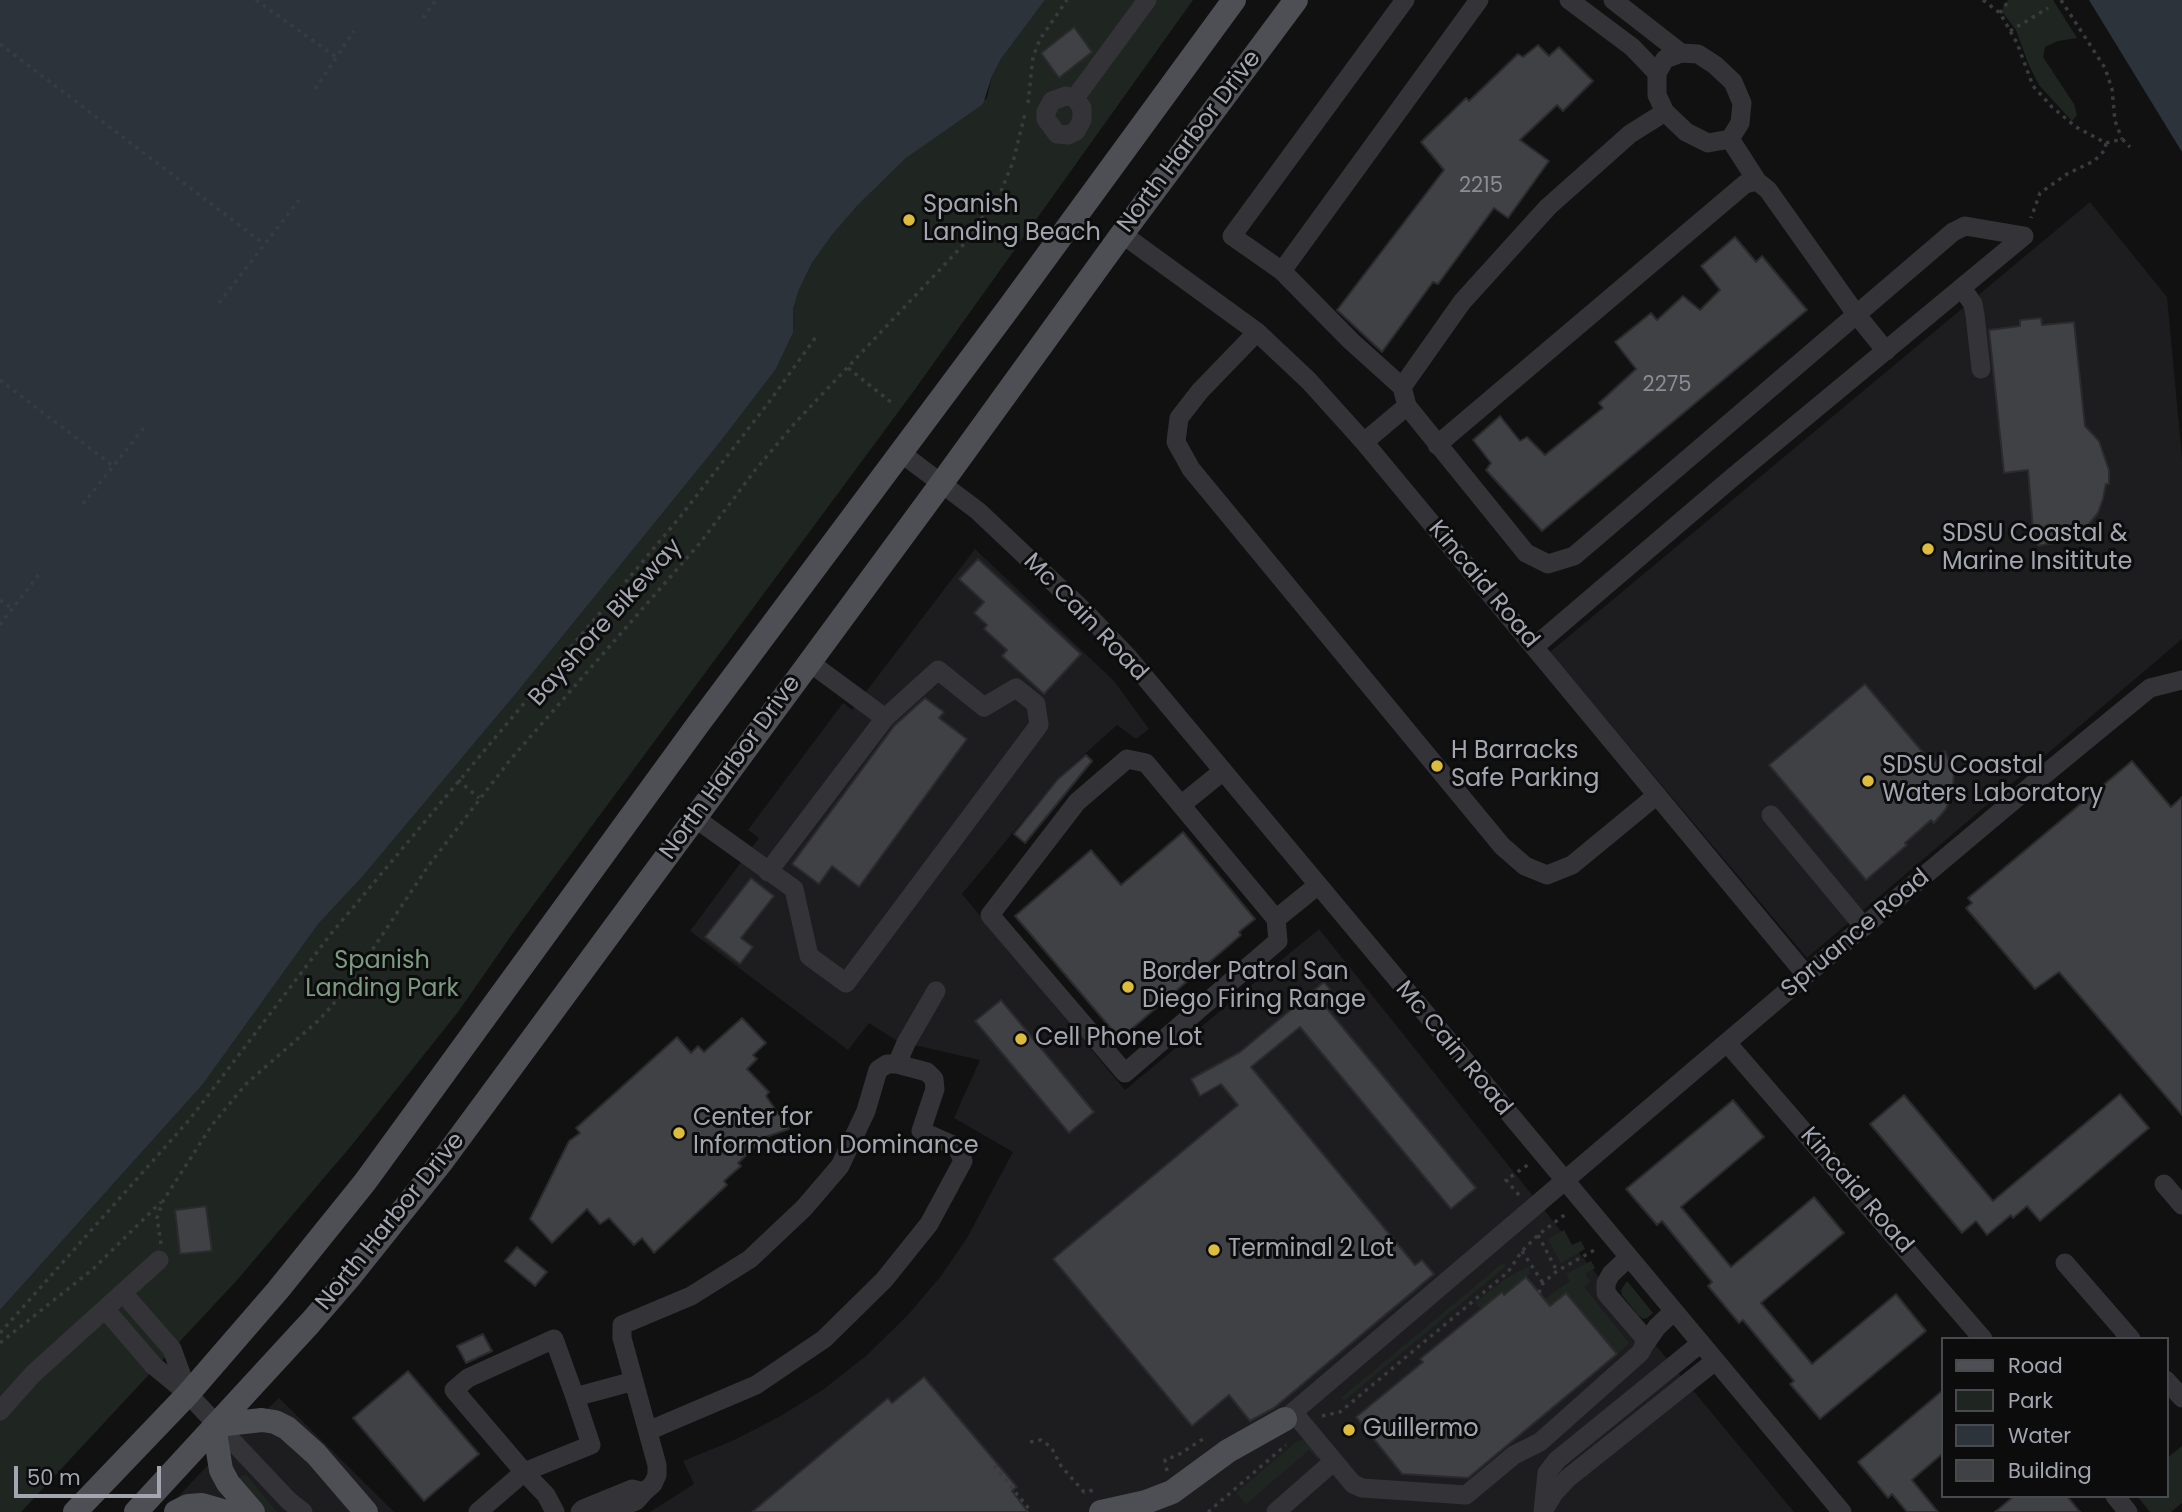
<!DOCTYPE html>
<style>
body{margin:0}
#map{position:relative;width:2182px;height:1512px;overflow:hidden;background:#111112;font-family:Poppins,sans-serif}
canvas{display:block}
.legend{position:absolute;left:1941px;top:1337px;width:228px;height:161px;box-sizing:border-box;background:#0c0c0d;border:2px solid #484a4f;margin:0;padding:9px 12px;list-style:none;font-size:21px;color:#a3a6b1}
.legend li{display:flex;align-items:center;gap:14px;height:35px}
.legend b{width:35px;border:2px solid #484a4f}
.scale{position:absolute;left:14px;top:1466px;width:147px;height:32px;box-sizing:border-box;border:4px solid #a3a6b1;border-top:0;padding-left:9px;font-size:21px;line-height:24px;white-space:nowrap;color:#a3a6b1;-webkit-text-stroke:5px #0c0c0d;paint-order:stroke}
</style>
<div id="map">
<canvas width="2182" height="1512"></canvas>
<ul class="legend">
<li><b style="height:9px;background:#4e4f55"></b>Road</li>
<li><b style="height:19px;background:#1f2621"></b>Park</li>
<li><b style="height:19px;background:#2d333b"></b>Water</li>
<li><b style="height:19px;background:#404145"></b>Building</li>
</ul>
<div class="scale">50 m</div>
</div>
<script>
const g = document.querySelector('canvas').getContext('2d');
g.lineJoin = 'round';
function fill(path, color) {
  g.fillStyle = color;
  g.fill(path, 'evenodd');
}
function poly(rows) {
  const path = new Path2D();
  for (const r of rows) {
    path.moveTo(r[0], r[1]);
    for (let i = 2; i < r.length; i += 2) path.lineTo(r[i], r[i + 1]);
  }
  return path;
}
function trace(path, color, width, dash) {
  g.strokeStyle = color;
  g.lineWidth = width;
  g.lineCap = dash ? 'butt' : 'round';
  g.setLineDash(dash || []);
  g.stroke(path);
}
function label(font, color, halo, rows, align = 'center') {
  g.font = font + ' Poppins,sans-serif';
  g.lineWidth = 6;
  g.setLineDash([]);
  g.textBaseline = 'middle';
  g.strokeStyle = halo;
  g.fillStyle = color;
  for (const [text, x, y, turn = 0] of rows) {
    g.save();
    g.translate(x, y);
    g.rotate((+turn || 0) * Math.PI / 180);
    g.textAlign = isNaN(turn) ? turn : align;
    if (halo) g.strokeText(text, 0, 0);
    g.fillText(text, 0, 0);
    g.restore();
  }
}
fill(poly([
 [2090,202,2167,297,2182,458,2182,639,1807,958,1550,652],
 [975,549,1114,681,1149,729,1136,739,1117,725,1059,777,962,894,1125,1090,1319,929,1565,1236,1794,1512,650,1512,694,1484,683,1461,732,1441,779,1417,824,1389,867,1355,907,1316,941,1276,967,1238,1013,1152,954,1118,980,1060,897,1041,869,1023,848,1050,690,931,759,838,748,830,843,703,852,710],
 [279,1398,394,1512,164,1512,205,1468]
]), '#1d1d1f');
fill(poly([
 [1045,0,1193,0,913,392,520,923,458,1012,351,1146,238,1279,21,1512,0,1512,0,1310,203,1084,319,923,363,876,518,691,717,446,776,369,793,333,793,309,799,288,812,263,832,235,857,206,906,158,987,98,992,76,1001,59],
 [2008,0,2053,0,2077,38,2058,41,2045,47,2043,57,2074,104,2077,115,2072,121,2039,85,2028,63,2016,30,2003,13,2003,7],
 [1564,1230,1572,1245,1581,1241,1585,1249,1561,1263,1548,1239],
 [1591,1261,1595,1268,1585,1274,1590,1282,1584,1287,1629,1343,1617,1354,1566,1293,1550,1306,1545,1299,1570,1281,1566,1274],
 [1503,1263,1506,1266,1345,1400,1341,1398],
 [1529,1266,1530,1274,1504,1295,1501,1292,1481,1309,1475,1303,1505,1279],
 [1627,1281,1653,1313,1647,1318,1643,1319,1638,1315,1622,1295,1621,1290],
 [1307,1438,1323,1456,1318,1460,1309,1450,1246,1504,1236,1493,1296,1442],
 [2182,1446,2182,1503,2171,1512,2150,1512,2137,1496,2166,1496,2166,1459],
 [244,1475,248,1477,277,1512,266,1512,240,1482,239,1478]
]), '#1f2621');
fill(poly([
 [0,0,1045,0,1001,59,992,76,983,104,906,158,857,206,832,235,812,263,799,289,793,309,793,333,776,369,717,446,518,691,363,876,319,923,203,1084,0,1310],
 [2089,0,2182,0,2182,152]
]), '#2d333b');
const building = poly([
 [1074,27,1092,52,1059,78,1041,53,1074,27],
 [1538,45,1549,56,1559,47,1593,81,1563,111,1557,105,1520,140,1549,161,1508,218,1494,208,1438,284,1433,282,1382,352,1337,310,1444,170,1421,142,1466,98,1469,101,1518,54,1523,57,1538,45],
 [1735,237,1756,262,1762,256,1807,310,1542,531,1486,470,1491,463,1473,440,1500,416,1520,441,1527,437,1545,455,1603,408,1599,403,1636,369,1615,342,1651,313,1657,320,1683,296,1700,310,1720,290,1701,266,1735,237],
 [2041,318,2042,325,2074,322,2085,426,2099,441,2109,470,2109,484,2106,484,2103,499,2098,513,2089,524,2064,541,2038,546,2036,529,2033,529,2028,470,2004,473,1989,330,2020,326,2020,320,2041,318],
 [978,559,1081,654,1044,694,1002,656,1007,650,984,629,987,625,974,613,984,602,959,579,978,559],
 [1865,684,1932,763,1945,751,1954,771,1953,791,1946,809,1934,823,1931,820,1905,843,1907,845,1866,880,1769,765,1865,684],
 [925,698,944,712,939,718,967,739,859,887,832,866,819,884,792,864,894,726,925,698],
 [1086,755,1092,761,1025,843,1014,834,1058,779,1086,755],
 [2132,761,2171,807,2182,797,2182,1115,2059,972,2035,989,1966,908,1972,903,1968,898,2132,761],
 [1183,832,1255,919,1239,932,1241,935,1120,1039,1015,916,1091,850,1121,885,1183,832],
 [751,878,774,896,741,938,753,947,740,964,705,937,751,878],
 [1324,982,1336,997,1325,1006,1476,1188,1451,1209,1300,1027,1251,1067,1415,1265,1422,1260,1434,1274,1274,1408,1250,1421,1229,1395,1192,1426,1053,1259,1238,1105,1221,1084,1200,1096,1191,1079,1240,1052,1324,982],
 [1001,1000,1094,1112,1069,1133,975,1021,1001,1000],
 [742,1018,766,1043,753,1055,757,1059,747,1069,769,1092,766,1096,789,1129,766,1137,738,1163,741,1166,724,1181,727,1185,654,1253,642,1238,634,1245,609,1218,600,1224,587,1209,552,1243,530,1219,569,1141,580,1133,576,1128,677,1037,691,1053,698,1046,704,1052,742,1018],
 [2120,1094,2149,1128,2040,1221,2027,1206,2013,1218,2011,1215,1987,1235,1976,1221,1962,1233,1870,1124,1904,1095,1993,1201,2120,1094],
 [1733,1100,1764,1137,1681,1207,1731,1267,1814,1197,1844,1233,1761,1303,1812,1364,1896,1294,1926,1331,1820,1419,1790,1384,1794,1381,1743,1320,1739,1323,1708,1286,1712,1282,1662,1221,1657,1225,1626,1189,1733,1100],
 [206,1206,212,1251,180,1254,175,1210,206,1206],
 [517,1247,547,1272,535,1286,505,1261,517,1247],
 [1526,1277,1550,1306,1566,1293,1617,1354,1468,1478,1402,1474,1356,1417,1423,1362,1420,1359,1502,1292,1504,1295,1526,1277],
 [483,1334,492,1351,466,1363,457,1346,483,1334],
 [408,1371,479,1454,424,1501,353,1418,408,1371],
 [924,1377,1017,1487,1012,1491,1028,1512,752,1512,888,1398,892,1403,924,1377],
 [1942,1391,1942,1454,1912,1480,1938,1512,1907,1512,1892,1494,1888,1498,1858,1462,1942,1391],
 [2014,1496,2067,1496,2080,1512,1995,1512,2014,1496]
]);
fill(building, '#404145');
trace(building, '#2b2b2e', 2);
trace(poly([
 [256,0,336,57],
 [1983,0,2000,13,2017,43,2033,86,2052,107,2076,127,2106,143,2105,150,2094,161,2067,174,2040,193,2031,218],
 [2061,0,2105,68,2112,89,2115,121,2122,139],
 [2000,13,2009,0],
 [423,18,436,0],
 [2010,31,2048,8],
 [0,44,264,244],
 [315,89,354,31],
 [1028,103,1033,57,1040,39,1067,0],
 [2106,143,2122,139,2130,147],
 [219,303,299,200],
 [848,368,892,403],
 [0,380,113,466],
 [83,504,147,424],
 [0,600,12,609],
 [0,625,40,573],
 [458,780,479,798],
 [1519,1195,1506,1180,1529,1164],
 [1538,1235,1557,1271],
 [161,1244,157,1218,163,1201,212,1125,246,1084,319,1020,344,992,429,865,510,760,700,543,756,469,795,423,964,244,1001,191,1013,162,1025,114],
 [1522,1251,1543,1283],
 [1539,1293,1543,1283,1557,1271,1598,1248],
 [0,1333,190,1119,330,935,680,517,769,402,818,334],
 [0,1343,93,1269,161,1202],
 [1322,1416,1340,1412,1508,1272,1522,1251,1538,1235,1567,1213],
 [1030,1442,1041,1440,1051,1447,1061,1466,1084,1492,1094,1490],
 [994,1466,1030,1510,1027,1512],
 [1167,1471,1165,1460,1178,1455,1203,1439,1206,1443],
 [1208,1512,1286,1445]
]), '#3a3b3f', 3.5, [3.5, 5]);
trace(poly([
 [1405,0,1232,236,1282,271,1351,341,1402,387,1407,406,1526,553,1548,564,1574,556,1953,232,1965,226,2024,236],
 [1569,0,1632,47,1657,73],
 [1613,0,1681,53],
 [1681,53,1698,54,1715,65,1733,82,1742,103,1740,123,1730,139,1708,143,1686,132,1665,112,1657,95,1657,73,1665,59,1681,53],
 [1066,96,1075,98,1082,108,1082,120,1076,131,1068,135,1057,134,1046,119,1046,112,1052,101,1066,96],
 [1075,98,1147,0],
 [1730,139,1757,181],
 [1122,234,1257,332,1309,381,1364,442,1806,975],
 [1282,271,1479,0],
 [1962,288,1973,304,1975,315,1981,369],
 [1257,332,1200,391,1179,418,1176,442,1191,469,1502,846,1525,866,1547,875,1572,865,1657,795],
 [1402,387,1462,302,1548,207,1630,134,1665,112],
 [1364,442,1407,406],
 [1437,445,1745,184,1757,181,1768,190,1856,314,1886,351],
 [901,453,978,511,1086,613,1128,657,1842,1512],
 [1534,647,1733,477,2024,236],
 [1127,759,1146,763,1276,919,1278,941,1125,1073,990,915,1077,802,1127,759],
 [1181,805,1223,771],
 [1771,815,1864,927],
 [695,818,794,889,809,956,846,983,1039,725,1036,704,1016,688,984,707,938,670,885,718,809,662],
 [768,872,885,718],
 [1276,919,1318,885],
 [1728,1044,1983,1339],
 [897,1064,906,1043,936,991],
 [2164,1184,2182,1205],
 [2065,1263,2131,1339],
 [123,1293,172,1349,188,1393],
 [105,1309,153,1365,188,1394,289,1501,303,1512],
 [1645,1344,1657,1327,1674,1311],
 [2166,1380,2182,1398],
 [0,1411,33,1374,159,1260],
 [1293,1412,1353,1484,1362,1488,1466,1495,1514,1455,1540,1442,1640,1353,1645,1344,1643,1336,1606,1293,1606,1283,1611,1274,1628,1258],
 [1285,1419,1806,975,2044,775,2150,688,2182,680],
 [644,1492,653,1484,657,1475,657,1465,622,1338,622,1325,691,1296,750,1259,804,1208,840,1166,866,1111,878,1070,887,1064,897,1064,927,1072,934,1079,935,1089,921,1131,957,1147,963,1161,929,1224,884,1280,824,1339,756,1385,648,1431],
 [2115,1496,2128,1512],
 [1545,1508,1554,1493,1568,1478,1715,1361],
 [478,1512,524,1472,454,1390,468,1378,554,1339,575,1397,634,1381],
 [555,1512,546,1495,524,1472,591,1445,575,1397],
 [580,1512,583,1509,632,1489,644,1492,636,1501,608,1512],
 [1276,1512,1334,1461],
 [1543,1512,1547,1473,1557,1460,1701,1343]
]), '#343438', 19);
trace(poly([
 [217,1425,262,1420,275,1422,287,1428,316,1454,366,1512],
 [217,1425,216,1439,221,1470,228,1483,253,1512],
 [75,1512,188,1394,278,1290,365,1182,699,723,1008,309,1234,0],
 [136,1512,310,1323,348,1279,443,1160,941,484,1122,234,1296,0],
 [176,1512,188,1506,202,1505,226,1512],
 [1101,1512,1146,1502,1172,1492,1228,1451,1285,1419]
]), '#4e4f55', 24);
for (const [x, y, r, color] of [
 [909,220,7,"#ddbb3d"],
 [1928,549,7,"#ddbb3d"],
 [1437,766,7,"#ddbb3d"],
 [1868,781,7,"#ddbb3d"],
 [1128,987,7,"#ddbb3d"],
 [1021,1039,7,"#ddbb3d"],
 [679,1133,7,"#ddbb3d"],
 [1214,1250,7,"#ddbb3d"],
 [1349,1430,7,"#ddbb3d"]
]) {
  const dot = new Path2D();
  dot.arc(x, y, r, 0, 2 * Math.PI);
  g.fillStyle = color;
  g.fill(dot);
  trace(dot, '#0c0c0d', 2.5);
}
label('21px', '#8a8d96', null, [
 ["2215",1481,187],
 ["2275",1667,386]
]);
label('24px', '#a3a6b1', '#0c0c0d', [
 ["North Harbor Drive",1190,142,-53],
 ["Kincaid Road",1483,585,50],
 ["Mc Cain Road",1085,618,46],
 ["Bayshore Bikeway",606,623,-48],
 ["North Harbor Drive",731,768,-54],
 ["Spruance Road",1856,934,-40],
 ["Mc Cain Road",1453,1049,50],
 ["Kincaid Road",1856,1191,49],
 ["North Harbor Drive",391,1222,-51]
]);
label('24px', '#a3a6b1', '#0c0c0d', [
 ["Spanish",923,206],
 ["Landing Beach",923,234],
 ["SDSU Coastal &",1942,535],
 ["Marine Insititute",1942,563],
 ["H Barracks",1451,752],
 ["Safe Parking",1451,780],
 ["SDSU Coastal",1882,767],
 ["Waters Laboratory",1882,795],
 ["Border Patrol San",1142,973],
 ["Diego Firing Range",1142,1001],
 ["Cell Phone Lot",1035,1039],
 ["Center for",693,1119],
 ["Information Dominance",693,1147],
 ["Terminal 2 Lot",1228,1250],
 ["Guillermo",1363,1430]
], 'left');
label('24px', '#7c9a82', '#0c0c0d', [
 ["Spanish",382,962],
 ["Landing Park",382,990]
]);
</script>
